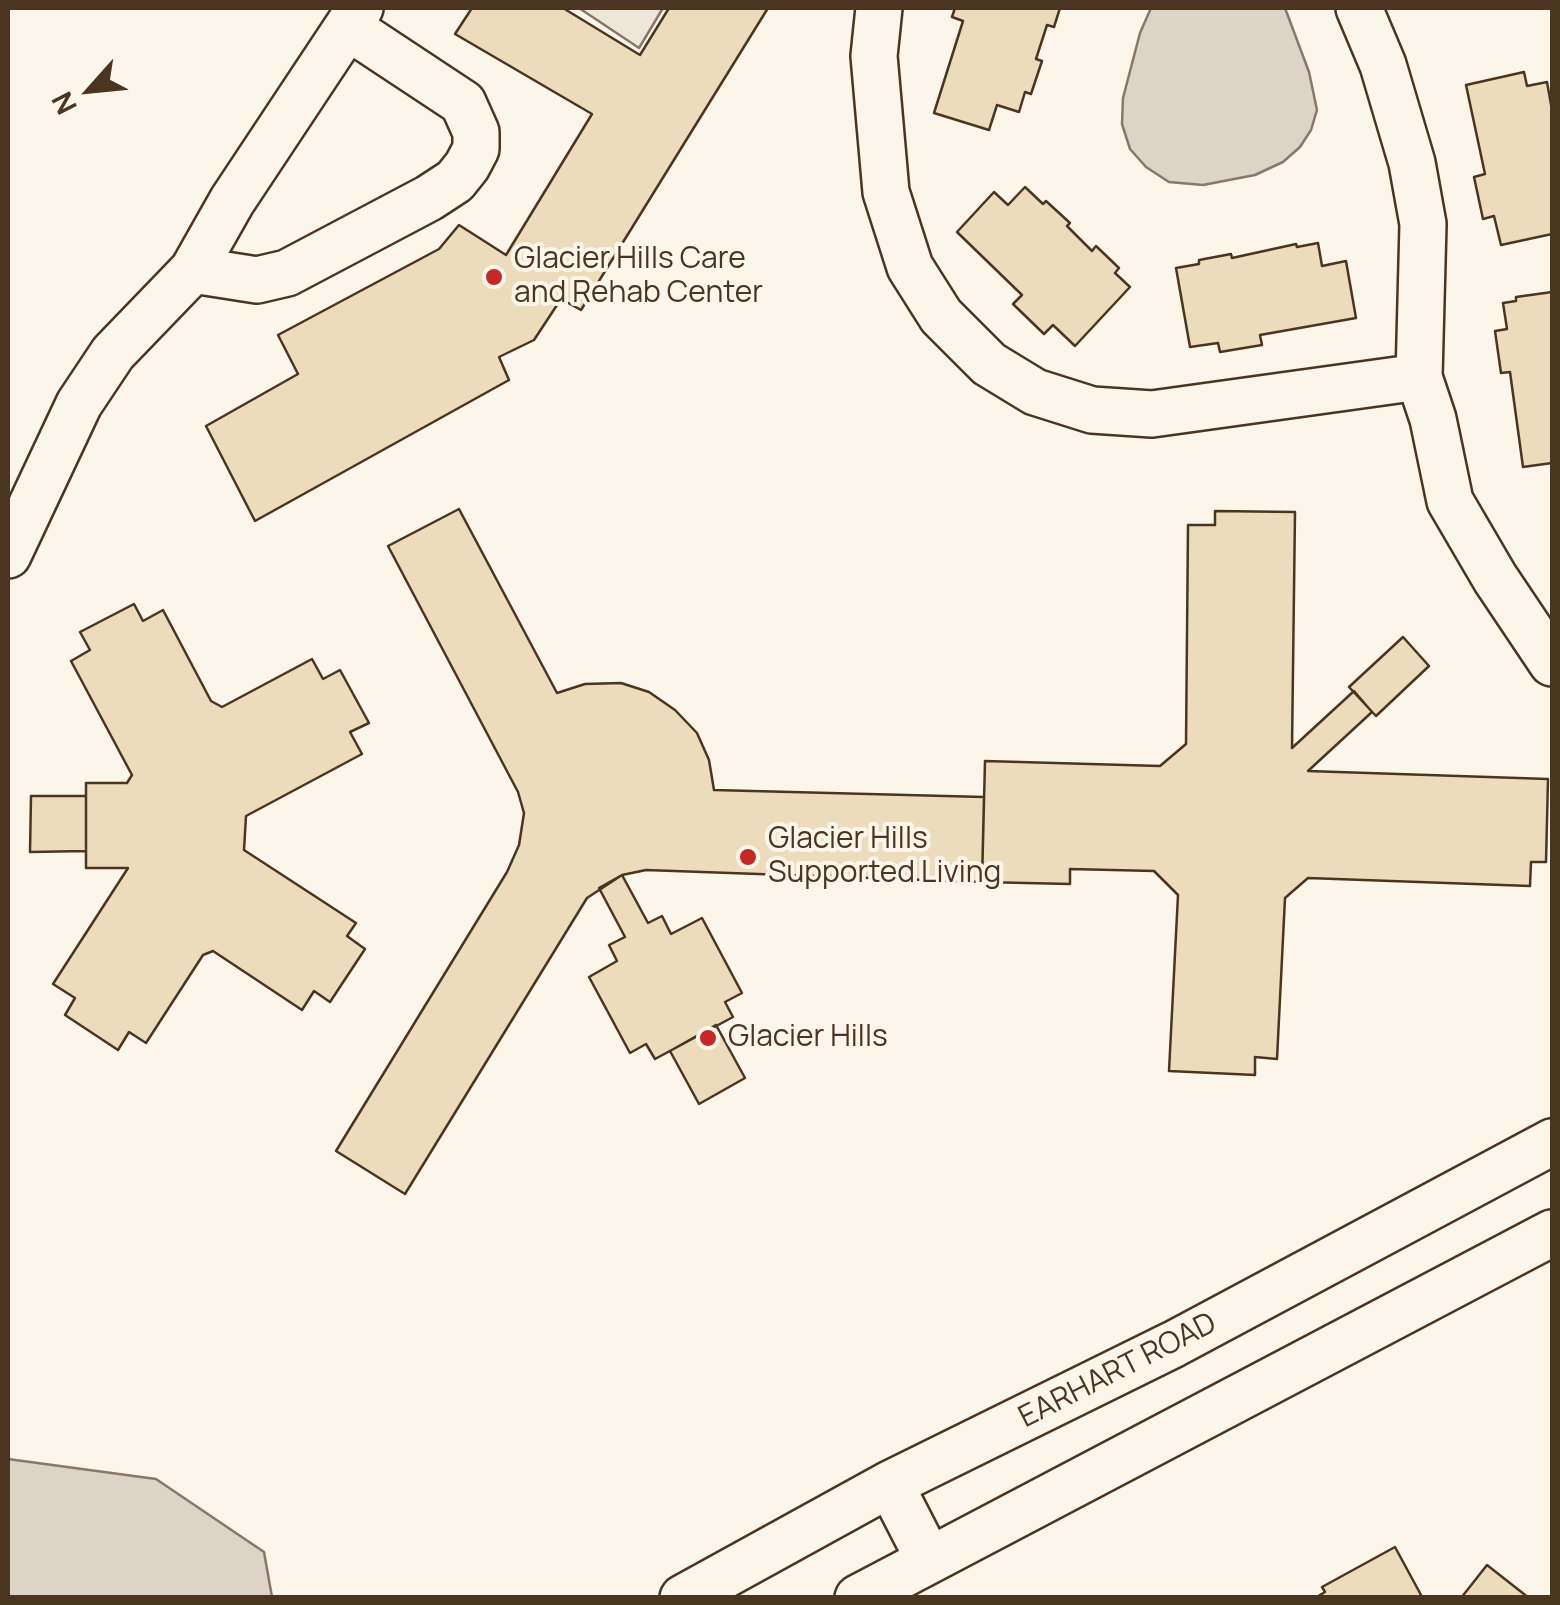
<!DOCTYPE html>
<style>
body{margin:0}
#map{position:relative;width:1560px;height:1605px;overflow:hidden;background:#fbf6e9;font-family:Manrope,sans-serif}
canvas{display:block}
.frame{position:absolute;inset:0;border:10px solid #4a3520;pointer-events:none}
.north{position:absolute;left:40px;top:40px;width:100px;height:100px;-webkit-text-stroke:8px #fbf6e9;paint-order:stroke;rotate:243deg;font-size:28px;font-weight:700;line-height:40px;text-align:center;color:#4a3520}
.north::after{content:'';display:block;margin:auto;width:35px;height:45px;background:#4a3520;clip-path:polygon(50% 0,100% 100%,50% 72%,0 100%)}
</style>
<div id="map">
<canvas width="1560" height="1605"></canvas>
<div class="frame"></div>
<div class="north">N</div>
</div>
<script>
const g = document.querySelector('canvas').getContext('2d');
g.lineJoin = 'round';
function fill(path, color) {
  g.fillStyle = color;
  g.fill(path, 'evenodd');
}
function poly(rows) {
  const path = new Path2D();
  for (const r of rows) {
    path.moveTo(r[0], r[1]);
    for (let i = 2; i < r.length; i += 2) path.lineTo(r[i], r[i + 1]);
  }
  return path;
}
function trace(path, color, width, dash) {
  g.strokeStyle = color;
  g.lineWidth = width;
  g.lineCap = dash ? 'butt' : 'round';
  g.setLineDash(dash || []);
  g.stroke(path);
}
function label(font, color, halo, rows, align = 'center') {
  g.font = font + ' Manrope,sans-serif';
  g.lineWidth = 8;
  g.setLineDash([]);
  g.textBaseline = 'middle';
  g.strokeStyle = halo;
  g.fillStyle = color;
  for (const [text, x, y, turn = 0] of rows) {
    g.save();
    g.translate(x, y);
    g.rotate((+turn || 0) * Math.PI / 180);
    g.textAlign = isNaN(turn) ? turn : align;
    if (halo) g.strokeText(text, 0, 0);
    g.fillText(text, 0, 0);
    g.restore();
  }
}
const green = poly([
 [579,8,663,8,639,48,579,8]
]);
fill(green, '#ede6d9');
trace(green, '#887966', 2.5);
const water = poly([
 [1151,8,1285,8,1309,72,1317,110,1311,130,1300,147,1283,162,1255,175,1203,185,1169,182,1146,167,1130,149,1122,124,1123,98,1140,33,1151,8],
 [8,1459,156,1479,264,1552,272,1597,8,1597,8,1459]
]);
fill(water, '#dcd4c6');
trace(water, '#887966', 2.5);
const building = poly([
 [472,8,563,8,640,55,669,8,768,8,581,310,561,299,534,340,499,357,509,380,255,521,206,426,298,374,278,335,439,249,459,225,506,255,592,114,455,34,472,8],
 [955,8,1060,8,1054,27,1047,25,1036,59,1042,61,1031,94,1025,92,1019,112,997,105,989,130,934,113,963,21,952,17,955,8],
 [1524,72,1527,86,1547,82,1552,110,1552,234,1501,245,1494,216,1483,219,1474,177,1485,174,1466,85,1524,72],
 [1025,187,1043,204,1046,201,1070,223,1067,226,1092,251,1096,246,1119,268,1115,273,1130,287,1075,346,1053,325,1044,334,1013,304,1022,295,957,232,994,192,1008,205,1025,187],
 [1318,243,1322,266,1346,261,1356,318,1260,335,1262,345,1220,352,1218,343,1190,347,1176,268,1199,264,1199,260,1231,254,1232,258,1296,244,1297,247,1318,243],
 [1552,292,1552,463,1523,467,1510,372,1501,373,1495,331,1507,329,1503,303,1516,301,1516,297,1552,292],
 [459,509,557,693,585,684,621,683,649,692,675,710,697,733,709,760,714,790,984,797,982,882,646,870,622,875,587,898,405,1194,336,1151,507,872,519,845,524,813,518,792,388,546,459,509],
 [1215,511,1295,512,1292,748,1354,691,1372,712,1308,771,1548,779,1546,862,1531,862,1530,886,1308,878,1285,898,1277,1059,1255,1057,1255,1075,1169,1071,1178,895,1154,871,1070,869,1070,884,982,882,985,761,1160,766,1186,744,1188,525,1215,525,1215,511],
 [134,604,143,621,163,610,211,701,222,707,312,659,323,679,340,670,369,723,350,732,362,754,246,816,244,850,356,923,347,936,365,949,330,1002,314,991,302,1010,213,951,203,955,146,1043,129,1032,118,1050,65,1015,75,998,53,984,128,868,86,868,86,783,127,783,132,775,71,661,90,650,80,632,134,604],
 [1403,637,1429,666,1376,716,1349,687,1403,637],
 [31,796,86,796,86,851,30,852,31,796],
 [622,875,648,923,662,916,671,934,702,918,742,993,725,1002,733,1017,655,1059,646,1044,630,1053,589,977,617,961,609,945,625,937,599,888,622,875],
 [716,1025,745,1078,699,1104,670,1051,716,1025],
 [1395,1547,1421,1595,1416,1598,1315,1598,1325,1592,1322,1587,1395,1547],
 [1487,1565,1529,1598,1461,1598,1487,1565]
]);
fill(building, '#ecdcbc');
trace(building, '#4a3520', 2.5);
const minor = poly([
 [879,8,874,56,886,192,910,267,941,316,989,364,1035,392,1092,410,1152,414,1419,377],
 [1359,8,1383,65,1412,163,1423,224,1419,377,1433,419,1450,501,1495,578,1552,663],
 [193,270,257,280,287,273,429,198,455,181,467,166,476,149,476,132,463,103,348,27],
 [8,555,79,404,113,353,193,270,232,201,360,8],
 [890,1484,929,1560],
 [683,1598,890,1484,1174,1344,1552,1142],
 [858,1598,1552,1233]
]);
trace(minor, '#4a3520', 50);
trace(minor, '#fbf6e9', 45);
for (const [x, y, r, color] of [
 [494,277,10,"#c62828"],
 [748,857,10,"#c62828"],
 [708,1038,10,"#c62828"]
]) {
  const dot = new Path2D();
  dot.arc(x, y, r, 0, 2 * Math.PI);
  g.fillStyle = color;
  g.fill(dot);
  trace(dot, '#fbf6e9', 4);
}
label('30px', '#4a3520', '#fbf6e9', [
 ["Glacier Hills Care",514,260],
 ["and Rehab Center",514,294],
 ["Glacier Hills",768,840],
 ["Supported Living",768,874],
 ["Glacier Hills",728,1038]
], 'left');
label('30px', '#4a3520', '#fbf6e9', [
 ["EARHART ROAD",1118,1371,-27]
]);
</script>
